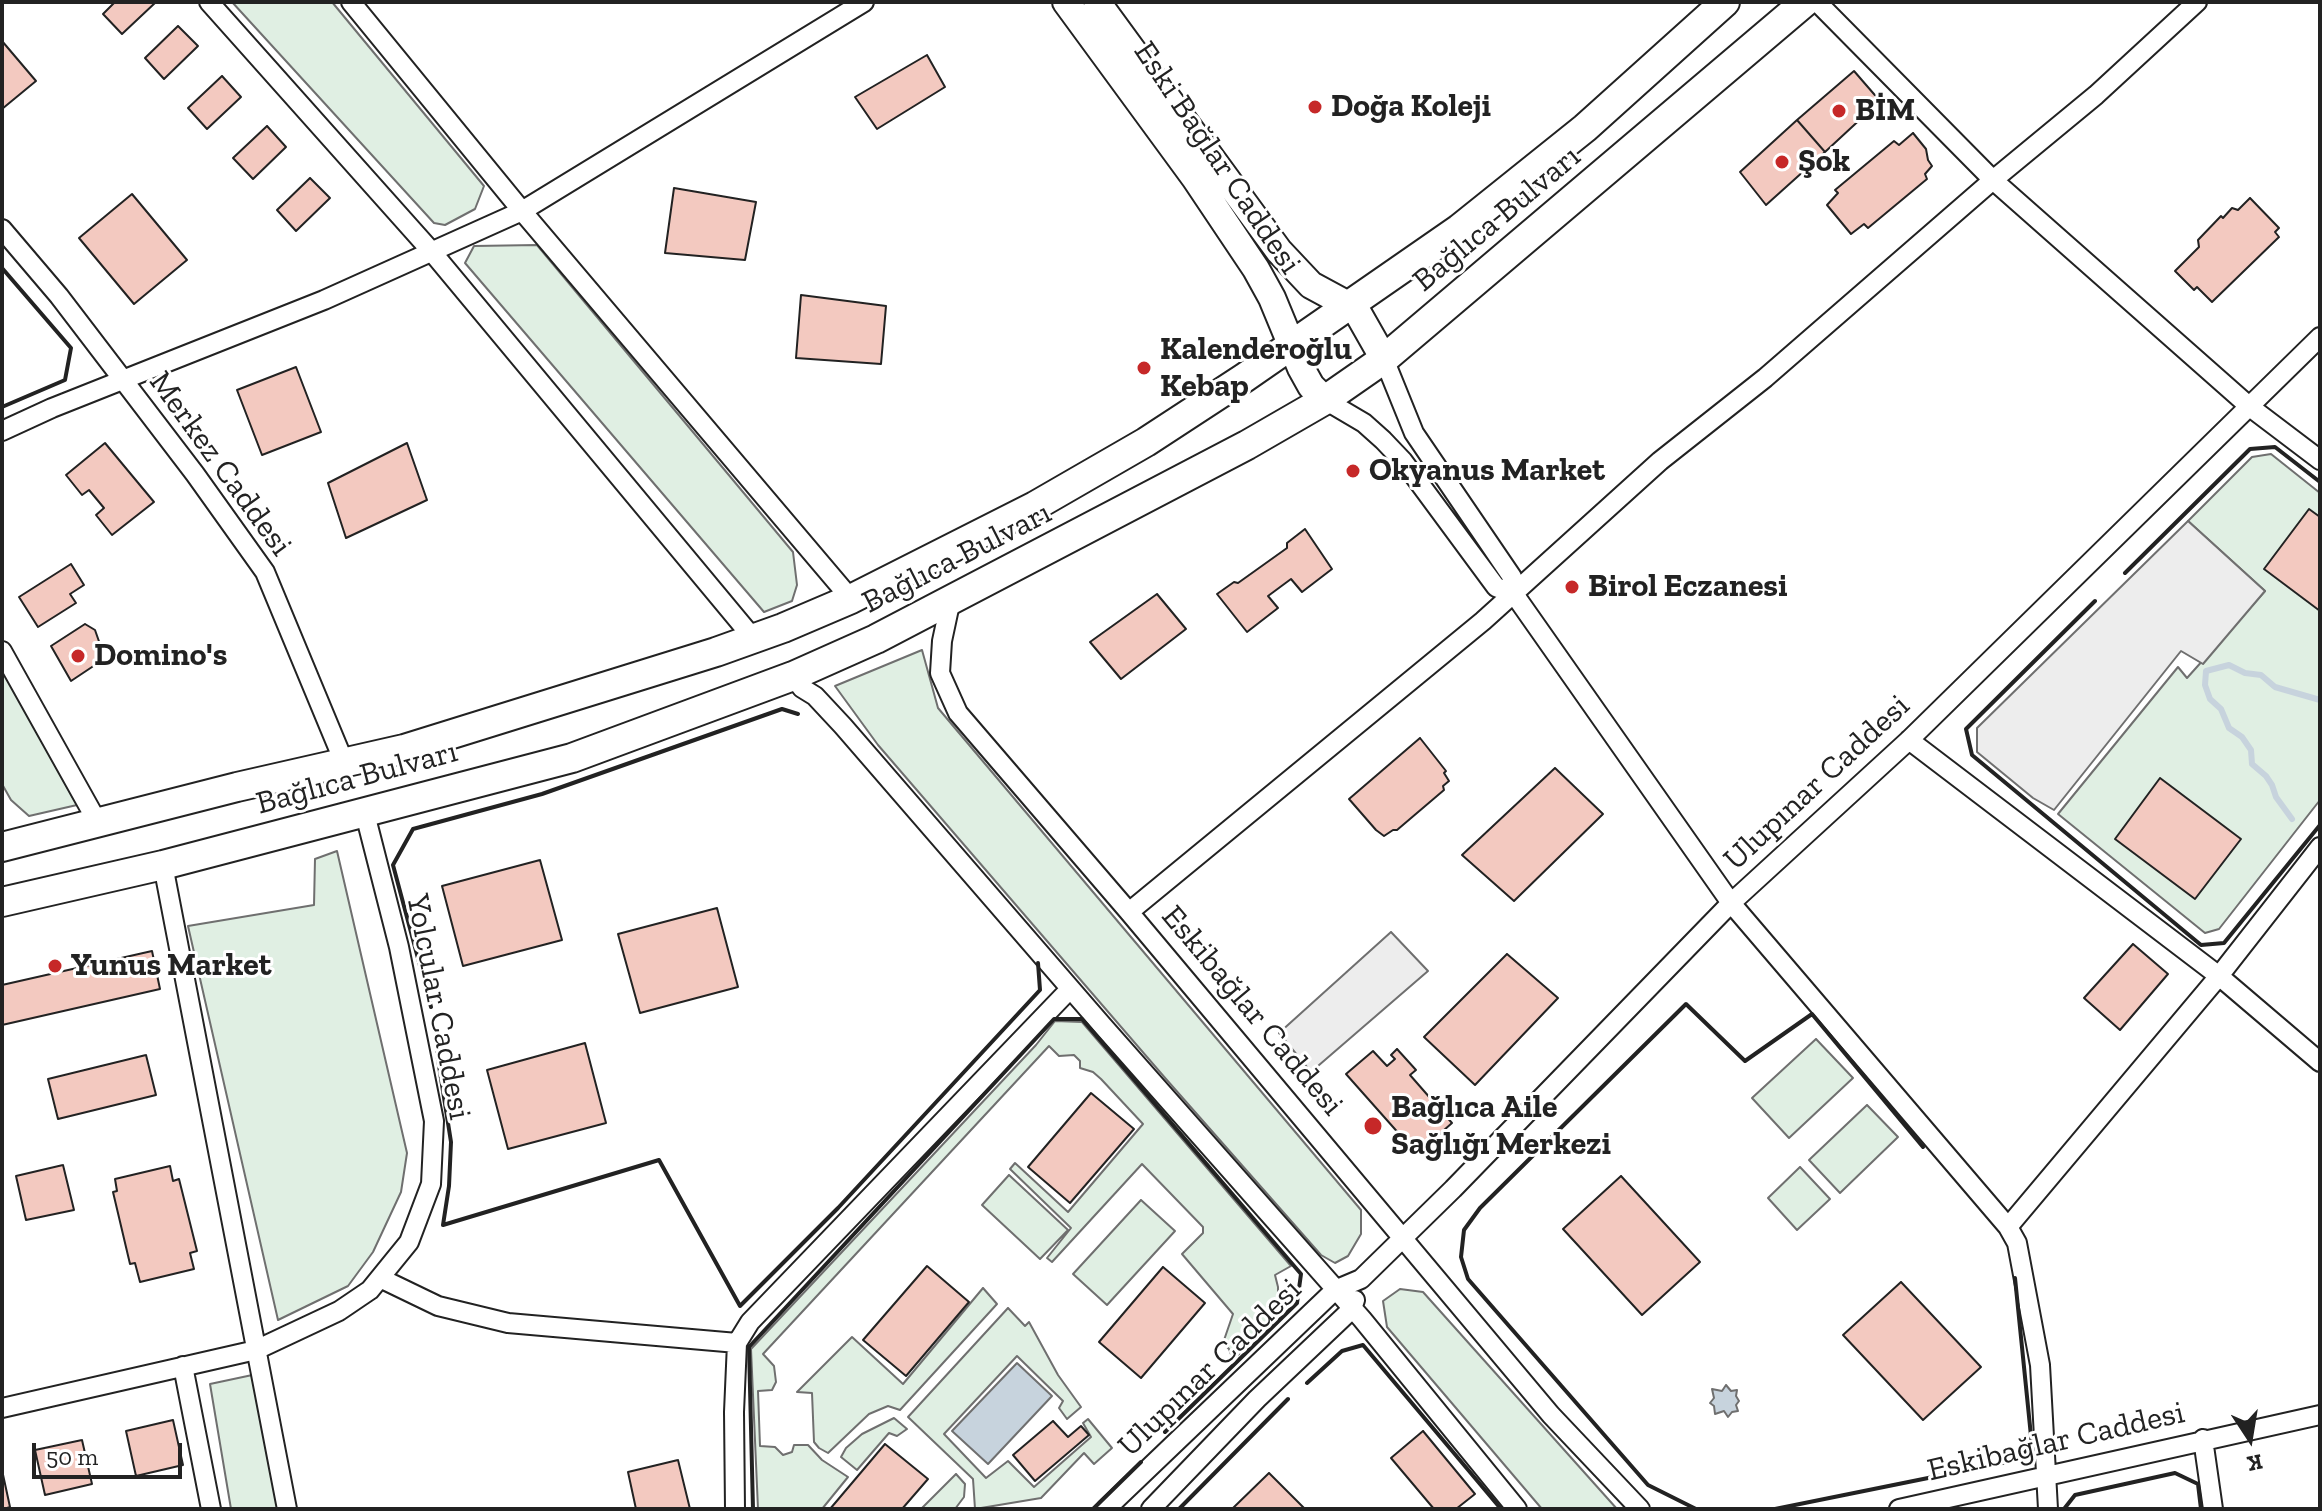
<!DOCTYPE html>
<meta charset="utf-8">
<style>
body{margin:0}
#map{position:relative;width:2322px;height:1511px;overflow:hidden;background:#fff;font-family:"Zilla Slab",serif}
canvas{display:block}
.frame{position:absolute;inset:0;border:4px solid #222;pointer-events:none}
.north{position:absolute;left:2210px;top:1399px;width:80px;height:80px;-webkit-text-stroke:6px #fff;paint-order:stroke;rotate:168deg;font-size:22px;font-weight:700;line-height:32px;text-align:center;color:#222}
.north::after{content:'';display:block;margin:auto;width:28px;height:36px;background:#222;clip-path:polygon(50% 0,100% 100%,50% 72%,0 100%)}
.scale{position:absolute;left:32px;top:1443px;width:150px;height:36px;box-sizing:border-box;border:4px solid #222;border-top:0;padding-left:10px;font-size:24px;line-height:28px;white-space:nowrap;color:#222;-webkit-text-stroke:6px #fff;paint-order:stroke}
</style>
<div id="map">
<canvas width="2322" height="1511"></canvas>
<div class="frame"></div>
<div class="north">K</div>
<div class="scale">50 m</div>
</div>
<script>
const g = document.querySelector('canvas').getContext('2d');
g.lineJoin = 'round';
function fill(path, color) {
  g.fillStyle = color;
  g.fill(path, 'evenodd');
}
function poly(rows) {
  const path = new Path2D();
  for (const r of rows) {
    path.moveTo(r[0], r[1]);
    for (let i = 2; i < r.length; i += 2) path.lineTo(r[i], r[i + 1]);
  }
  return path;
}
function trace(path, color, width, dash) {
  g.strokeStyle = color;
  g.lineWidth = width;
  g.lineCap = dash ? 'butt' : 'round';
  g.setLineDash(dash || []);
  g.stroke(path);
}
function label(font, color, halo, rows, align = 'center') {
  g.font = font + ' "Zilla Slab",serif';
  g.lineWidth = 6;
  g.setLineDash([]);
  g.textBaseline = 'middle';
  g.strokeStyle = halo;
  g.fillStyle = color;
  for (const [text, x, y, turn = 0] of rows) {
    g.save();
    g.translate(x, y);
    g.rotate((+turn || 0) * Math.PI / 180);
    g.textAlign = isNaN(turn) ? turn : align;
    if (halo) g.strokeText(text, 0, 0);
    g.fillText(text, 0, 0);
    g.restore();
  }
}
const green = poly([
 [232,2,332,2,484,186,475,209,445,225,434,223,232,2],
 [537,245,793,552,797,585,792,601,764,612,465,263,474,246,537,245],
 [2271,454,2320,493,2320,800,2219,929,2205,933,2058,814,2178,667,2187,678,2265,591,2188,521,2252,457,2271,454],
 [922,650,938,708,1361,1210,1361,1234,1348,1256,1335,1263,1321,1255,1166,1079,878,745,835,686,922,650],
 [2,669,77,805,29,816,11,800,2,784,2,669],
 [337,851,407,1153,401,1192,373,1252,348,1286,278,1320,188,926,314,905,315,859,337,851],
 [1055,1021,1082,1022,1291,1266,1275,1275,1278,1287,1278,1314,1233,1360,1229,1349,1223,1343,1233,1314,1182,1254,1203,1233,1203,1227,1142,1164,1052,1262,1047,1258,1071,1228,1010,1169,1015,1163,1068,1212,1143,1124,1101,1079,1093,1072,1080,1068,1080,1061,1074,1055,1059,1056,1049,1046,763,1354,774,1366,776,1382,772,1390,758,1391,760,1446,775,1447,783,1455,792,1452,794,1445,808,1445,822,1460,848,1477,822,1509,758,1509,751,1349,1036,1045,1055,1021],
 [1816,1039,1853,1078,1789,1138,1752,1098,1816,1039],
 [1867,1105,1898,1137,1840,1193,1809,1160,1867,1105],
 [1800,1167,1830,1199,1797,1230,1768,1198,1800,1167],
 [1009,1175,1068,1230,1040,1259,982,1205,1009,1175],
 [1141,1200,1175,1231,1107,1305,1073,1274,1141,1200],
 [983,1288,997,1304,900,1410,888,1406,869,1414,828,1453,819,1448,814,1442,812,1393,797,1392,852,1337,903,1384,983,1288],
 [1400,1289,1423,1292,1617,1509,1542,1509,1387,1327,1383,1301,1400,1289],
 [1008,1308,1025,1326,1029,1322,1058,1375,1081,1407,1067,1419,1059,1408,1063,1401,1017,1356,944,1434,986,1478,1008,1461,1034,1487,1091,1437,1083,1423,1088,1419,1112,1448,1094,1464,1084,1453,1041,1498,975,1509,973,1479,908,1417,1008,1308],
 [257,1374,283,1509,231,1509,210,1384,257,1374],
 [894,1418,907,1429,897,1436,889,1433,857,1470,841,1457,846,1448,862,1434,894,1418],
 [956,1474,965,1484,964,1497,955,1509,921,1509,956,1474]
]);
fill(green, '#e0efe3');
trace(green, '#6f6f6f', 2);
const parking = poly([
 [2188,521,2265,591,2203,664,2181,651,2054,810,2033,798,1977,752,1977,728,2188,521],
 [1391,932,1428,971,1311,1072,1279,1033,1391,932]
]);
fill(parking, '#ededed');
trace(parking, '#6f6f6f', 2);
const water = poly([
 [1017,1363,1052,1396,988,1464,952,1431,1017,1363],
 [1726,1385,1731,1391,1737,1390,1736,1396,1739,1401,1736,1405,1738,1411,1732,1412,1728,1417,1724,1411,1715,1414,1714,1406,1710,1403,1714,1398,1712,1389,1722,1391,1726,1385]
]);
fill(water, '#c7d3dd');
trace(water, '#6f6f6f', 2);
trace(poly([
 [2292,819,2276,797,2272,785,2266,776,2252,764,2251,750,2242,737,2229,728,2221,709,2210,699,2205,685,2206,671,2229,665,2245,673,2261,675,2275,687,2320,700]
]), '#c7d3dd', 6);
const building = poly([
 [115,2,156,2,122,34,103,14,115,2],
 [178,26,198,46,164,79,145,58,178,26],
 [2,41,36,81,2,109,2,41],
 [927,55,945,87,877,129,855,97,927,55],
 [1854,71,1880,101,1825,152,1797,120,1854,71],
 [222,76,241,97,207,129,188,108,222,76],
 [1797,120,1825,152,1766,205,1740,172,1797,120],
 [267,126,286,147,253,179,233,158,267,126],
 [1913,133,1926,149,1928,160,1932,166,1925,174,1927,179,1868,228,1864,224,1851,234,1827,205,1838,193,1835,190,1894,141,1899,145,1913,133],
 [310,178,330,198,296,231,277,210,310,178],
 [674,188,756,202,745,260,665,253,674,188],
 [132,194,187,260,134,304,79,238,132,194],
 [2250,198,2279,228,2275,232,2279,237,2212,302,2197,287,2194,290,2175,271,2199,247,2198,240,2221,216,2223,218,2232,208,2238,210,2250,198],
 [801,295,886,306,881,364,796,358,801,295],
 [296,367,321,432,262,455,237,390,296,367],
 [105,443,154,502,112,535,96,515,104,508,89,490,82,495,66,475,105,443],
 [407,443,427,500,346,538,328,483,407,443],
 [2309,509,2320,517,2320,611,2264,569,2309,509],
 [1305,529,1332,569,1302,592,1291,579,1268,596,1278,608,1247,632,1217,594,1234,582,1238,583,1287,548,1287,543,1305,529],
 [71,564,84,585,70,594,76,603,38,627,19,597,71,564],
 [1157,594,1186,629,1121,679,1090,642,1157,594],
 [85,624,95,630,102,650,98,663,71,681,51,646,85,624],
 [1420,738,1446,771,1444,773,1449,781,1443,786,1444,790,1397,830,1393,830,1384,836,1376,830,1349,799,1420,738],
 [1555,768,1603,814,1514,901,1462,855,1555,768],
 [2160,778,2241,839,2195,899,2115,839,2160,778],
 [540,860,562,940,463,966,442,886,540,860],
 [717,908,738,987,640,1013,618,934,717,908],
 [2133,944,2168,974,2120,1030,2084,998,2133,944],
 [152,951,160,989,2,1025,2,985,152,951],
 [1507,954,1558,998,1475,1085,1424,1037,1507,954],
 [585,1043,606,1123,508,1149,487,1070,585,1043],
 [1397,1049,1416,1070,1410,1075,1452,1123,1417,1154,1346,1074,1373,1051,1387,1066,1395,1059,1391,1055,1397,1049],
 [146,1055,156,1095,58,1119,48,1079,146,1055],
 [1091,1093,1134,1129,1070,1203,1028,1167,1091,1093],
 [63,1165,74,1210,26,1220,16,1176,63,1165],
 [170,1166,173,1181,179,1179,197,1251,190,1253,194,1269,140,1282,135,1263,130,1264,113,1192,117,1191,115,1179,170,1166],
 [1621,1176,1700,1262,1642,1315,1563,1229,1621,1176],
 [927,1266,969,1302,906,1376,863,1340,927,1266],
 [1163,1267,1205,1303,1141,1378,1099,1342,1163,1267],
 [1901,1282,1981,1367,1923,1420,1843,1335,1901,1282],
 [173,1420,183,1465,136,1476,126,1431,173,1420],
 [1053,1421,1068,1437,1081,1426,1089,1435,1035,1481,1013,1455,1053,1421],
 [1423,1431,1475,1494,1456,1509,1434,1509,1391,1458,1423,1431],
 [82,1440,92,1484,45,1495,35,1450,82,1440],
 [885,1444,928,1479,902,1509,830,1509,885,1444],
 [678,1460,690,1509,636,1509,628,1472,678,1460],
 [2,1470,10,1507,4,1509,2,1509,2,1470],
 [1269,1473,1305,1509,1232,1509,1269,1473]
]);
fill(building, '#f3c9c0');
trace(building, '#222', 2);
const street = poly([
 [209,2,432,252,753,638],
 [351,2,522,211,851,599],
 [1817,2,1993,180,2250,407,2320,460],
 [2,229,59,296,195,474,265,572,344,762],
 [1384,359,1414,433,1512,577,1514,594,1731,903,2008,1227,2017,1243,2040,1365,2048,1509],
 [1325,400,1364,423,1383,440,1403,461,1496,587,1514,594],
 [2,431,52,408,324,300,522,211,864,2],
 [951,599,942,641,940,673,958,713,1129,912,1551,1415,1640,1509],
 [2,651,98,823],
 [793,676,802,688,815,696,843,726,1102,1025,1362,1319,1517,1509],
 [1909,740,2219,976,2320,1062],
 [163,865,287,1509],
 [1129,912,1483,621,1660,461,1765,378,1993,180,2096,95,2197,2],
 [2008,1227,2219,976,2320,847],
 [380,1278,438,1306,508,1323,737,1343],
 [183,1366,211,1509],
 [2,1408,256,1350,339,1311,370,1290,409,1242,431,1184,434,1121,399,947,364,810],
 [2203,1439,2213,1509],
 [735,1509,734,1412,737,1343,750,1322,1070,989],
 [1106,1509,1335,1290,1361,1279,1453,1189,1731,903,1909,740,2320,337],
 [1151,1509,1257,1399,1352,1309,1355,1300],
 [1899,1509,2320,1415]
]);
const secondary = poly([
 [1066,2,1195,178,1256,269,1272,298,1301,368,1311,386,1325,400],
 [1097,2,1279,251,1311,285,1348,305,1359,315,1384,359]
]);
const primary = poly([
 [2,847,237,787,404,749,716,652,783,628,851,599,1035,506,1146,442,1244,378,1459,229,1585,128,1725,2],
 [2,902,163,865,572,758,793,676,876,639,1247,445,1325,400,1384,359,1805,2]
]);
trace(street, '#222', 22);
trace(secondary, '#222', 30);
trace(primary, '#222', 32);
trace(street, '#fff', 18);
trace(secondary, '#fff', 26);
trace(primary, '#fff', 28);
trace(poly([
 [2,268,71,348,65,380,2,407],
 [2125,573,2250,449,2275,447,2320,482],
 [2095,601,1966,729,1972,755,2201,945,2224,943,2320,825],
 [431,1007,393,865,413,829,542,794,782,709,798,714],
 [437,1053,451,1142,449,1186,443,1225,659,1160,740,1306,838,1208,1040,990,1038,963],
 [1307,1383,1342,1351,1363,1345,1501,1509],
 [753,1509,749,1347,1054,1019,1082,1019,1301,1274,1297,1303,1165,1432],
 [1093,1509,1141,1462],
 [1179,1509,1288,1399],
 [1696,1509,1648,1485,1468,1279,1461,1257,1464,1230,1480,1208,1686,1004,1745,1061,1812,1014,1923,1147],
 [1775,1509,2017,1460,2032,1446,2015,1278],
 [2064,1509,2075,1495,2175,1473,2198,1484,2201,1509]
]), '#222', 4);
for (const [x, y, r, color] of [
 [1315,107,8,"#c62828"],
 [1839,111,8,"#c62828"],
 [1782,162,8,"#c62828"],
 [1144,368,8,"#c62828"],
 [1353,471,8,"#c62828"],
 [1572,587,8,"#c62828"],
 [78,656,8,"#c62828"],
 [55,966,8,"#c62828"],
 [1373,1126,10,"#c62828"]
]) {
  const dot = new Path2D();
  dot.arc(x, y, r, 0, 2 * Math.PI);
  g.fillStyle = color;
  g.fill(dot);
  trace(dot, '#fff', 3);
}
label('bold 32px', '#222', '#fff', [
 ["Doğa Koleji",1331,107],
 ["BİM",1855,111],
 ["Şok",1798,162],
 ["Kalenderoğlu",1160,350],
 ["Kebap",1160,387],
 ["Okyanus Market",1369,471],
 ["Birol Eczanesi",1588,587],
 ["Domino's",94,656],
 ["Yunus Market",71,966],
 ["Bağlıca Aile",1391,1108],
 ["Sağlığı Merkezi",1391,1145]
], 'left');
label('32px', '#222', '#fff', [
 ["Eski Bağlar Caddesi",1217,158,56],
 ["Bağlıca Bulvarı",1497,219,-40],
 ["Merkez Caddesi",220,464,54],
 ["Bağlıca Bulvarı",957,558,-27],
 ["Bağlıca Bulvarı",357,778,-15],
 ["Ulupınar Caddesi",1817,783,-43],
 ["Yolcular Caddesi",438,1007,79],
 ["Eskibağlar Caddesi",1252,1011,50],
 ["Ulupınar Caddesi",1210,1368,-44],
 ["Eskibağlar Caddesi",2056,1442,-13]
]);
</script>
